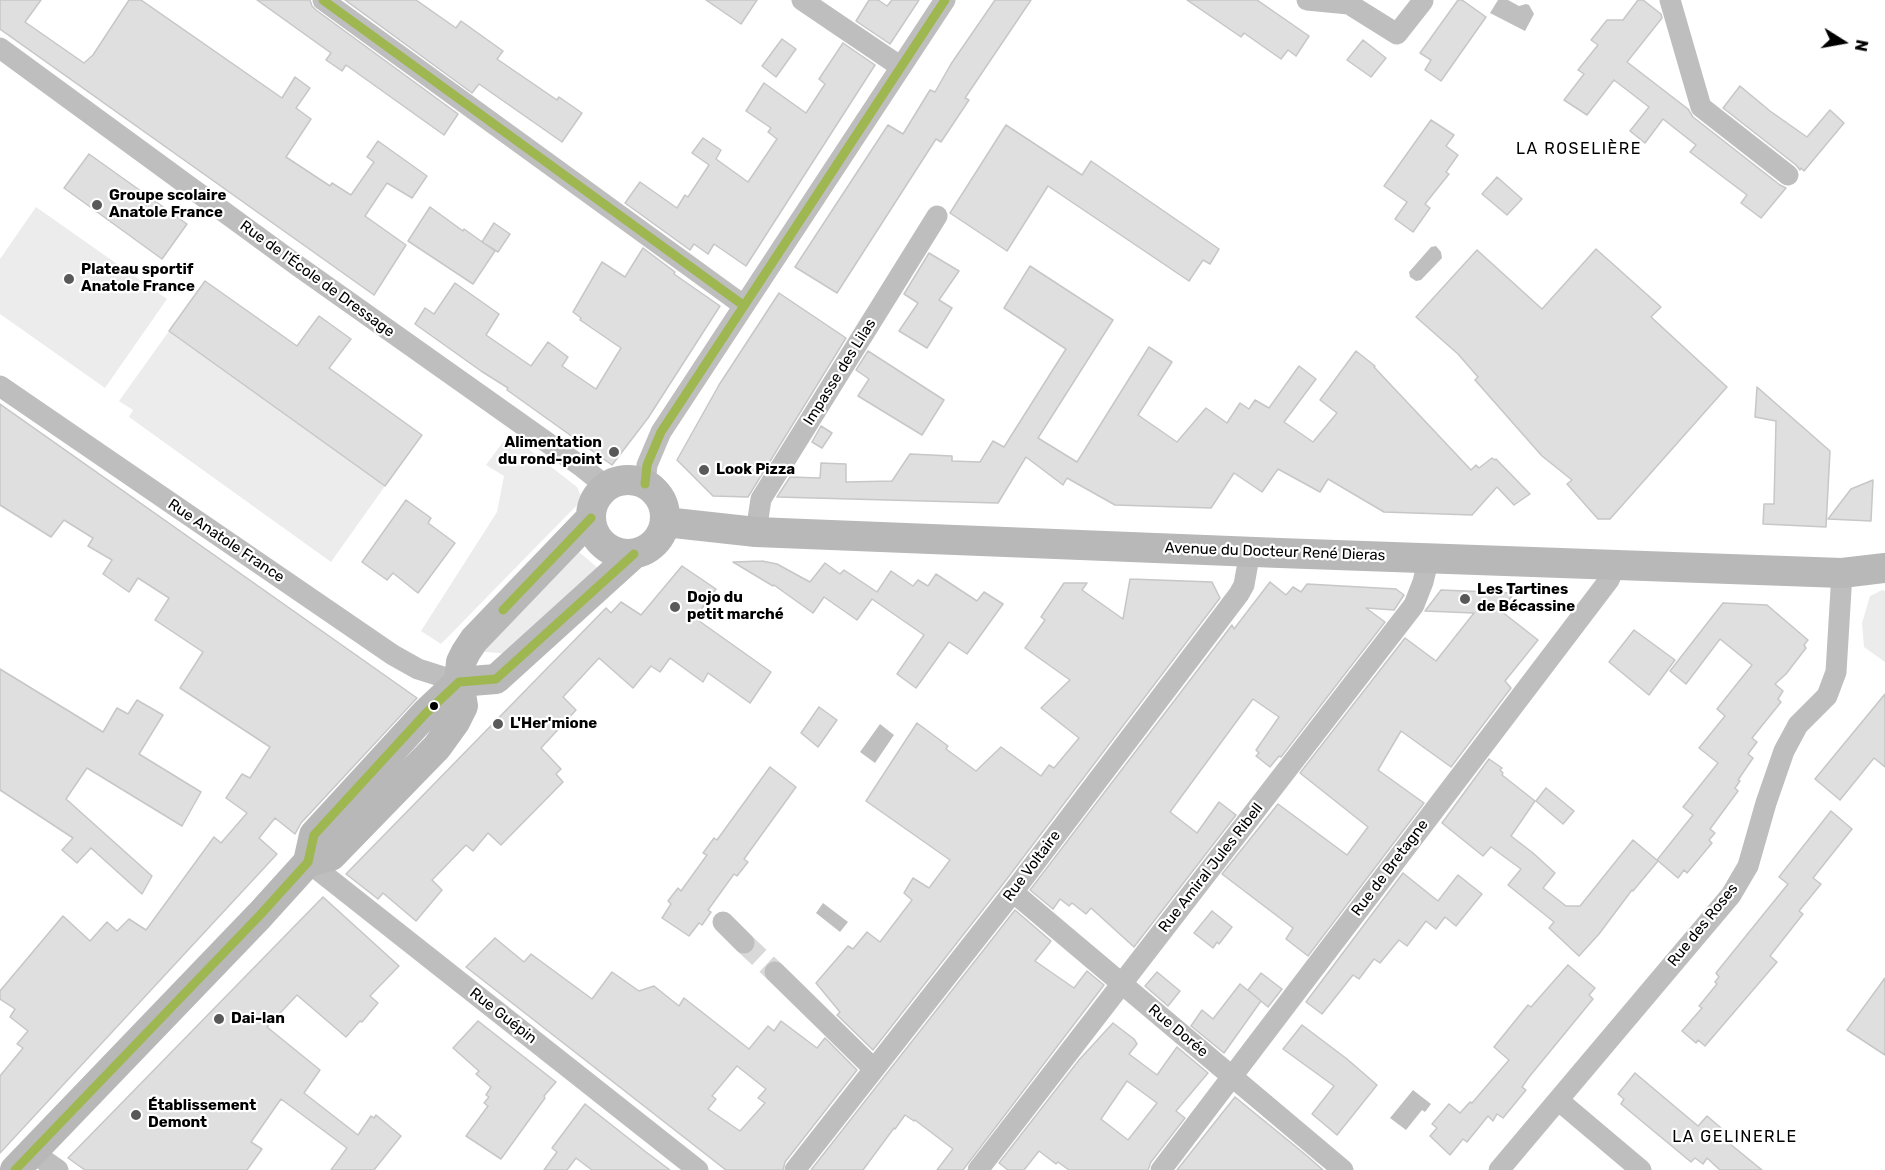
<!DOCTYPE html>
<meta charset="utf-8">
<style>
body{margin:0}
#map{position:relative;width:1885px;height:1170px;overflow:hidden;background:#fff;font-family:Rubik,sans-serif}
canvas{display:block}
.north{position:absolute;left:1813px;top:12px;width:60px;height:60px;-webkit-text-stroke:4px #fff;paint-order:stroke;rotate:101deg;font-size:16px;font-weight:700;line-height:24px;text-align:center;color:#000}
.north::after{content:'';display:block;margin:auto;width:21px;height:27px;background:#000;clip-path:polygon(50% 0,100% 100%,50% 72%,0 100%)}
</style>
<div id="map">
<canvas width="1885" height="1170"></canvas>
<div class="north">N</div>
</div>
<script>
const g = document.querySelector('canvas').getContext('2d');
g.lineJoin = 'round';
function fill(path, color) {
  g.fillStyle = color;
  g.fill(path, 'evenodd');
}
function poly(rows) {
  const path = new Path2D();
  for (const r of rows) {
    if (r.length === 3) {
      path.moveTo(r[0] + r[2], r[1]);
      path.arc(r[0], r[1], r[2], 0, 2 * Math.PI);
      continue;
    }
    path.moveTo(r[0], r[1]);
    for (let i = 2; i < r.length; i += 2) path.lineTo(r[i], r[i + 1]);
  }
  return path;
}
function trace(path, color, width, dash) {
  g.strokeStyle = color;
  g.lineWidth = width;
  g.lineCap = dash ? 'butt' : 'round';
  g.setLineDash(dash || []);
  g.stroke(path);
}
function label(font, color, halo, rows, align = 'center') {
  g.font = font + ' Rubik,sans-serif';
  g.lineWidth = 4.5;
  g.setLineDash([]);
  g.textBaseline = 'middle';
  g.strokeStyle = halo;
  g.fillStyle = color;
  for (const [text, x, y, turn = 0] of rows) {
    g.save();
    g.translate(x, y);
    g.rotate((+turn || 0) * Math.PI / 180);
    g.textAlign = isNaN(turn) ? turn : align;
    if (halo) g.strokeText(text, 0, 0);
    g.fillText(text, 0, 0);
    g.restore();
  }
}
fill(poly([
 [36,207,167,299,105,388,0,314,0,259],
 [169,331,385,486,331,562,129,417,133,410,119,401],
 [509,434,577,487,581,496,578,504,441,644,421,631,497,512,504,476,486,465],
 [573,547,598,568,510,654,475,651],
 [1882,590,1885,591,1885,662,1864,647,1862,623,1870,596]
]), '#ececec');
fill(poly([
 [1498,0,1508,0,1519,6,1526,4,1529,5,1534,14,1525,31,1490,13],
 [1436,246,1441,252,1442,258,1421,280,1416,281,1410,277,1409,272,1431,247],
 [880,724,894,735,875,763,860,752],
 [823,903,848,922,840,932,816,913],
 [1413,1090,1431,1104,1425,1112,1422,1110,1406,1130,1390,1118]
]), '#bfbfbf');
const building = poly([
 [0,0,41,0,25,22,84,63,93,55,129,0,141,0,282,98,295,77,310,88,296,108,311,119,286,157,330,186,332,183,351,195,374,162,367,157,378,141,427,176,412,198,387,183,365,216,406,245,374,295,0,29,0,0],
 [257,0,310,0,312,6,316,10,458,114,444,135,346,65,342,71,326,60,331,53,257,0],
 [345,0,416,0,456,28,461,21,503,51,497,59,557,100,559,97,582,113,562,142,479,84,472,93,345,0],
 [706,0,757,0,741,24,706,0],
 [869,0,878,0,887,6,892,0,919,0,890,44,856,21,869,0],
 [995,0,1031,0,965,98,969,100,941,142,936,139,837,293,795,267,888,125,903,134,930,90,935,92,951,64,995,0],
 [1187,0,1257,0,1309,36,1296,56,1288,50,1281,59,1244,33,1241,37,1187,0],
 [1458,0,1462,0,1486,17,1441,81,1425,70,1431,60,1420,53,1458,0],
 [1638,0,1643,0,1661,14,1662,18,1627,62,1688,109,1693,117,1780,185,1786,188,1761,218,1741,203,1747,195,1690,152,1696,145,1663,119,1645,143,1630,131,1649,107,1614,80,1587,115,1564,100,1584,74,1578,70,1598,45,1591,40,1607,20,1623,20,1638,0],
 [782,39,796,49,776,77,762,66,782,39],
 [1363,40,1386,58,1371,77,1347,60,1363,40],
 [843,43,875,65,746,266,714,244,708,254,694,244,690,250,625,203,640,182,677,208,685,195,688,197,709,165,692,153,703,138,721,150,716,159,748,182,777,139,768,132,771,128,746,111,764,83,806,113,825,84,819,79,843,43],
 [1740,86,1770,111,1807,137,1830,110,1844,123,1804,171,1801,168,1800,170,1796,165,1723,108,1740,86],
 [1431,120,1454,135,1446,146,1458,155,1446,172,1449,174,1425,204,1430,208,1413,232,1395,219,1407,202,1384,186,1431,120],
 [1006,125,1082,175,1091,161,1219,249,1210,264,1203,260,1189,281,1048,186,1007,251,950,213,1006,125],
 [89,154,187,224,162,259,64,188,89,154],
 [1497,177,1522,199,1507,215,1482,194,1497,177],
 [430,207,463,231,464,229,495,251,473,284,408,241,430,207],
 [494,223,510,234,498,252,482,242,494,223],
 [643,248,675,272,674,274,720,306,648,418,612,465,507,390,508,388,481,371,415,324,425,308,434,314,455,283,499,314,486,335,531,366,548,342,568,357,562,366,596,389,621,348,580,320,581,318,573,312,602,262,625,277,643,248],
 [1596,249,1661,307,1651,317,1727,387,1610,519,1598,519,1567,484,1572,480,1542,456,1475,380,1478,377,1458,354,1416,317,1477,250,1542,309,1596,249],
 [929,253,959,271,939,300,952,308,927,348,899,331,918,303,904,294,929,253],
 [1030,266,1113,320,1038,438,1077,462,1149,347,1172,362,1138,415,1177,442,1206,408,1227,423,1240,403,1249,409,1255,400,1269,408,1299,366,1316,379,1284,422,1313,442,1337,413,1320,400,1356,351,1375,366,1374,367,1471,470,1476,465,1479,468,1492,458,1495,460,1496,459,1530,494,1514,505,1497,487,1472,515,1384,512,1328,479,1320,492,1278,469,1262,492,1234,473,1211,508,1115,505,1067,478,1063,485,1026,457,998,503,777,497,790,477,820,478,821,463,846,464,846,482,892,481,910,454,952,456,952,461,980,462,993,441,1004,447,1066,349,1004,308,1030,266],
 [205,281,297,346,319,316,351,339,329,368,422,435,385,486,169,331,205,281],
 [779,293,846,338,748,497,713,496,677,460,719,385,779,293],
 [868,351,944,400,922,435,858,396,869,379,856,370,868,351],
 [1757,387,1830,451,1826,527,1763,524,1764,504,1774,504,1776,421,1755,417,1757,387],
 [0,404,417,698,301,823,295,834,275,818,259,838,277,854,0,1153,0,1076,23,1048,17,1044,28,1031,10,1017,15,1009,0,999,0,991,63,916,90,941,107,922,117,931,129,919,146,930,214,837,221,843,247,813,226,798,242,774,250,778,270,747,180,688,203,652,155,620,169,598,138,578,129,592,103,574,112,560,88,546,93,538,64,520,51,537,0,505,0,404],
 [821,426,832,433,822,448,812,442,821,426],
 [1873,480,1871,521,1828,519,1851,489,1873,480],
 [406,500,431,518,428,523,455,543,418,593,393,573,387,580,362,562,406,500],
 [762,561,777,564,810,582,825,563,840,574,844,570,877,592,891,571,913,586,918,580,928,586,936,574,977,601,984,592,1003,604,967,654,949,642,916,688,897,674,924,635,872,599,857,620,824,597,813,613,774,585,773,586,733,562,762,561],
 [682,566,716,589,695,618,771,672,750,703,708,673,703,682,670,658,660,672,651,666,633,688,599,658,563,697,576,710,541,748,561,769,556,774,563,782,501,845,488,833,473,851,466,845,432,880,442,890,416,921,383,893,378,899,346,874,606,608,611,613,621,602,641,615,682,566],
 [1130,579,1212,582,1220,598,1003,884,873,1050,837,1015,840,1012,816,983,848,946,853,949,867,932,880,942,912,900,904,893,913,878,929,888,950,860,866,801,917,723,948,746,946,749,976,771,1001,747,1041,776,1049,765,1054,768,1079,738,1041,708,1070,680,1025,648,1045,620,1041,617,1064,583,1087,583,1082,590,1123,619,1130,579],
 [1270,582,1286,595,1293,587,1301,592,1307,584,1396,589,1404,595,1394,610,1366,608,1385,622,1281,757,1279,756,1270,767,1256,756,1259,753,1256,750,1279,717,1253,699,1170,812,1197,833,1219,802,1236,815,1134,947,1091,908,1086,914,1072,903,1069,906,1060,899,1053,909,1030,890,1232,625,1234,629,1270,582],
 [1441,590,1514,593,1501,611,1538,640,1505,681,1511,688,1451,767,1401,731,1378,770,1424,803,1308,956,1286,939,1293,928,1222,874,1278,804,1347,855,1368,827,1300,773,1405,638,1436,661,1474,613,1425,611,1441,590],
 [1723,603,1767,605,1808,640,1804,645,1806,648,1786,674,1775,684,1783,691,1778,699,1781,702,1752,738,1757,742,1748,754,1753,758,1738,780,1740,781,1735,788,1738,791,1710,829,1715,833,1709,840,1712,843,1687,873,1684,870,1678,878,1657,860,1693,815,1683,807,1718,763,1699,748,1725,716,1717,709,1752,665,1720,639,1686,684,1670,671,1723,603],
 [1634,630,1675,660,1649,695,1609,662,1634,630],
 [0,669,103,732,117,708,128,714,137,700,163,715,139,754,201,792,182,826,87,768,66,799,152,876,142,894,91,848,77,863,62,850,73,838,0,790,0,669],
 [1885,694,1885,767,1874,758,1840,800,1815,779,1885,694],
 [819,707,837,720,818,747,801,733,819,707],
 [1489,759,1502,768,1500,770,1503,773,1502,775,1535,801,1511,836,1533,853,1555,873,1543,888,1566,906,1580,906,1633,840,1658,861,1633,891,1632,890,1599,934,1579,956,1549,928,1554,922,1508,885,1521,869,1491,847,1483,856,1442,823,1489,759],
 [770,767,796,787,744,859,748,862,737,876,734,874,708,910,711,912,702,925,699,923,689,936,662,918,671,904,668,901,678,888,681,891,707,855,703,853,714,838,717,840,770,767],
 [1546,788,1574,811,1563,824,1536,801,1546,788],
 [1831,811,1852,829,1813,878,1821,884,1799,911,1803,914,1770,956,1777,962,1705,1046,1698,1040,1696,1043,1682,1031,1702,1008,1699,1006,1717,984,1715,982,1719,977,1716,973,1788,884,1779,877,1831,811],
 [1403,873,1438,901,1458,875,1482,894,1456,926,1445,917,1436,929,1426,921,1407,946,1399,940,1380,963,1374,959,1359,979,1353,975,1322,1014,1306,1002,1403,873],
 [323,897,399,966,370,996,378,1003,362,1022,360,1021,346,1037,297,995,267,1027,320,1070,304,1093,358,1135,371,1116,374,1118,376,1115,401,1136,374,1170,331,1170,347,1148,281,1099,251,1142,262,1149,247,1170,85,1170,68,1158,323,897],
 [1015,910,1051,941,1035,961,1074,988,1087,971,1104,985,963,1170,937,1170,953,1149,915,1120,914,1121,905,1115,895,1129,894,1128,863,1170,811,1170,1015,910],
 [1212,911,1232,927,1219,944,1217,942,1213,948,1194,933,1212,911],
 [495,938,524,962,531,954,592,999,612,972,639,991,654,986,679,1006,684,998,749,1049,768,1026,774,1031,781,1021,817,1048,825,1038,857,1070,785,1162,783,1170,726,1170,466,967,495,938],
 [737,1066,766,1089,758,1098,765,1103,740,1131,708,1109,716,1099,712,1096,737,1066],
 [1568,965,1595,988,1589,995,1593,999,1529,1077,1522,1087,1526,1090,1503,1118,1497,1114,1493,1121,1488,1116,1467,1142,1463,1139,1450,1155,1430,1136,1437,1128,1432,1124,1449,1104,1460,1113,1470,1102,1472,1103,1490,1082,1509,1060,1494,1047,1528,1005,1531,1007,1568,965],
 [1157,972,1180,991,1168,1006,1145,986,1157,972],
 [1261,973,1282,989,1268,1007,1248,990,1261,973],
 [1885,978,1885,1055,1847,1030,1885,978],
 [1240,984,1261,1001,1224,1053,1191,1026,1202,1010,1213,1019,1240,984],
 [478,1021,556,1082,544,1096,545,1098,501,1159,466,1136,488,1106,484,1103,489,1097,486,1095,491,1087,476,1074,479,1071,453,1048,478,1021],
 [1113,1023,1134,1039,1137,1044,1129,1054,1157,1075,1177,1047,1208,1073,1176,1111,1185,1118,1151,1162,1148,1170,1069,1170,1058,1162,1056,1164,1039,1151,1024,1170,1008,1170,999,1163,1079,1060,1113,1023],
 [1127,1081,1157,1103,1128,1140,1101,1119,1127,1081],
 [1302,1025,1347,1059,1377,1085,1337,1135,1312,1114,1334,1086,1283,1049,1302,1025],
 [1635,1073,1698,1126,1707,1116,1728,1134,1724,1139,1762,1170,1720,1170,1707,1158,1703,1164,1695,1158,1691,1162,1621,1104,1624,1099,1618,1094,1635,1073],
 [1235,1097,1306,1155,1323,1170,1177,1170,1235,1097],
 [585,1104,646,1152,670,1170,592,1170,576,1158,567,1170,544,1170,557,1152,552,1148,585,1104]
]);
fill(building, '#dfdfdf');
trace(building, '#c7c7c7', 1.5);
trace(poly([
 [744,943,775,972]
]), '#d9d9d9', 21, [21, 10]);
trace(poly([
 [323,0,743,305],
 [802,0,901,67],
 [1307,0,1349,4,1397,34,1423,1],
 [1670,0,1701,107,1788,175],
 [0,48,298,266,582,467,607,487],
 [0,386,393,655,418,669,459,682],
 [645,484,647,465,661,432,945,0],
 [756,532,761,499,937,216],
 [308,862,698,1170],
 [1013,892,1343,1170],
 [723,922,744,943],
 [775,972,874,1069],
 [1558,1100,1641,1170],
 [32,1152,58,1170],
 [795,1170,1013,892,1239,594,1244,585,1250,551],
 [978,1170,1414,605,1423,582,1429,557],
 [1161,1170,1609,580,1616,564],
 [1499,1170,1731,895,1748,866,1766,803,1784,751,1798,725,1827,696,1836,672,1842,573]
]), '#bebebe', 21);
trace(poly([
 [628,517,37],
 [665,522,756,532,1280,553,1842,573,1885,568],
 [308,862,331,856,437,747,455,722,463,706,459,682,461,662,466,652,474,640,591,518],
 [15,1170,260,915,308,862,314,835,426,713,459,682,496,679,634,554]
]), '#b8b8b8', 30);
trace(poly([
 [323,0,743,305],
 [645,484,647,465,661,432,945,0],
 [503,610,591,518],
 [15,1170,260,915,308,862,314,835,426,713,459,682,496,679,634,554]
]), '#9fb750', 9);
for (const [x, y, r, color] of [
 [97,205,6,"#595959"],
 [69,279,6,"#595959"],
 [614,452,6,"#595959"],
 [704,470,6,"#595959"],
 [1465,599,6,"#595959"],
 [675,607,6,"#595959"],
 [434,706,5,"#000"],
 [498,724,6,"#595959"],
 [219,1019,6,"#595959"],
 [136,1115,6,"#595959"]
]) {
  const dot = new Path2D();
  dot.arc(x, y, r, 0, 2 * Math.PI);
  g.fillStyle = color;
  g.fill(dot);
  trace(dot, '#fff', 2);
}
label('bold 15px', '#000', '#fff', [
 ["Groupe scolaire",109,196],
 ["Anatole France",109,213],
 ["Plateau sportif",81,270],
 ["Anatole France",81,287],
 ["Alimentation",602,443,"right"],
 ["du rond-point",602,460,"right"],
 ["Look Pizza",716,470],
 ["Les Tartines",1477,590],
 ["de Bécassine",1477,607],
 ["Dojo du",687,598],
 ["petit marché",687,615],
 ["L'Her'mione",510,724],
 ["Dai-lan",231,1019],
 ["Établissement",148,1106],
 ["Demont",148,1123]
], 'left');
label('15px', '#000', '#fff', [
 ["Rue de l'École de Dressage",317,279,36],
 ["Impasse des Lilas",840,372,-58],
 ["Rue Anatole France",226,541,34],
 ["Avenue du Docteur René Dieras",1275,552,2],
 ["Rue Voltaire",1032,866,-53],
 ["Rue Amiral Jules Ribell",1211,868,-52],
 ["Rue de Bretagne",1390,868,-53],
 ["Rue des Roses",1703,925,-51],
 ["Rue Guépin",503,1016,38],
 ["Rue Dorée",1178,1031,40]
]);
g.letterSpacing = '1.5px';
label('16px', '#000', '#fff', [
 ["LA ROSELIÈRE",1579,149],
 ["LA GELINERLE",1735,1137]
]);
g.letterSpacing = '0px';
</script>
